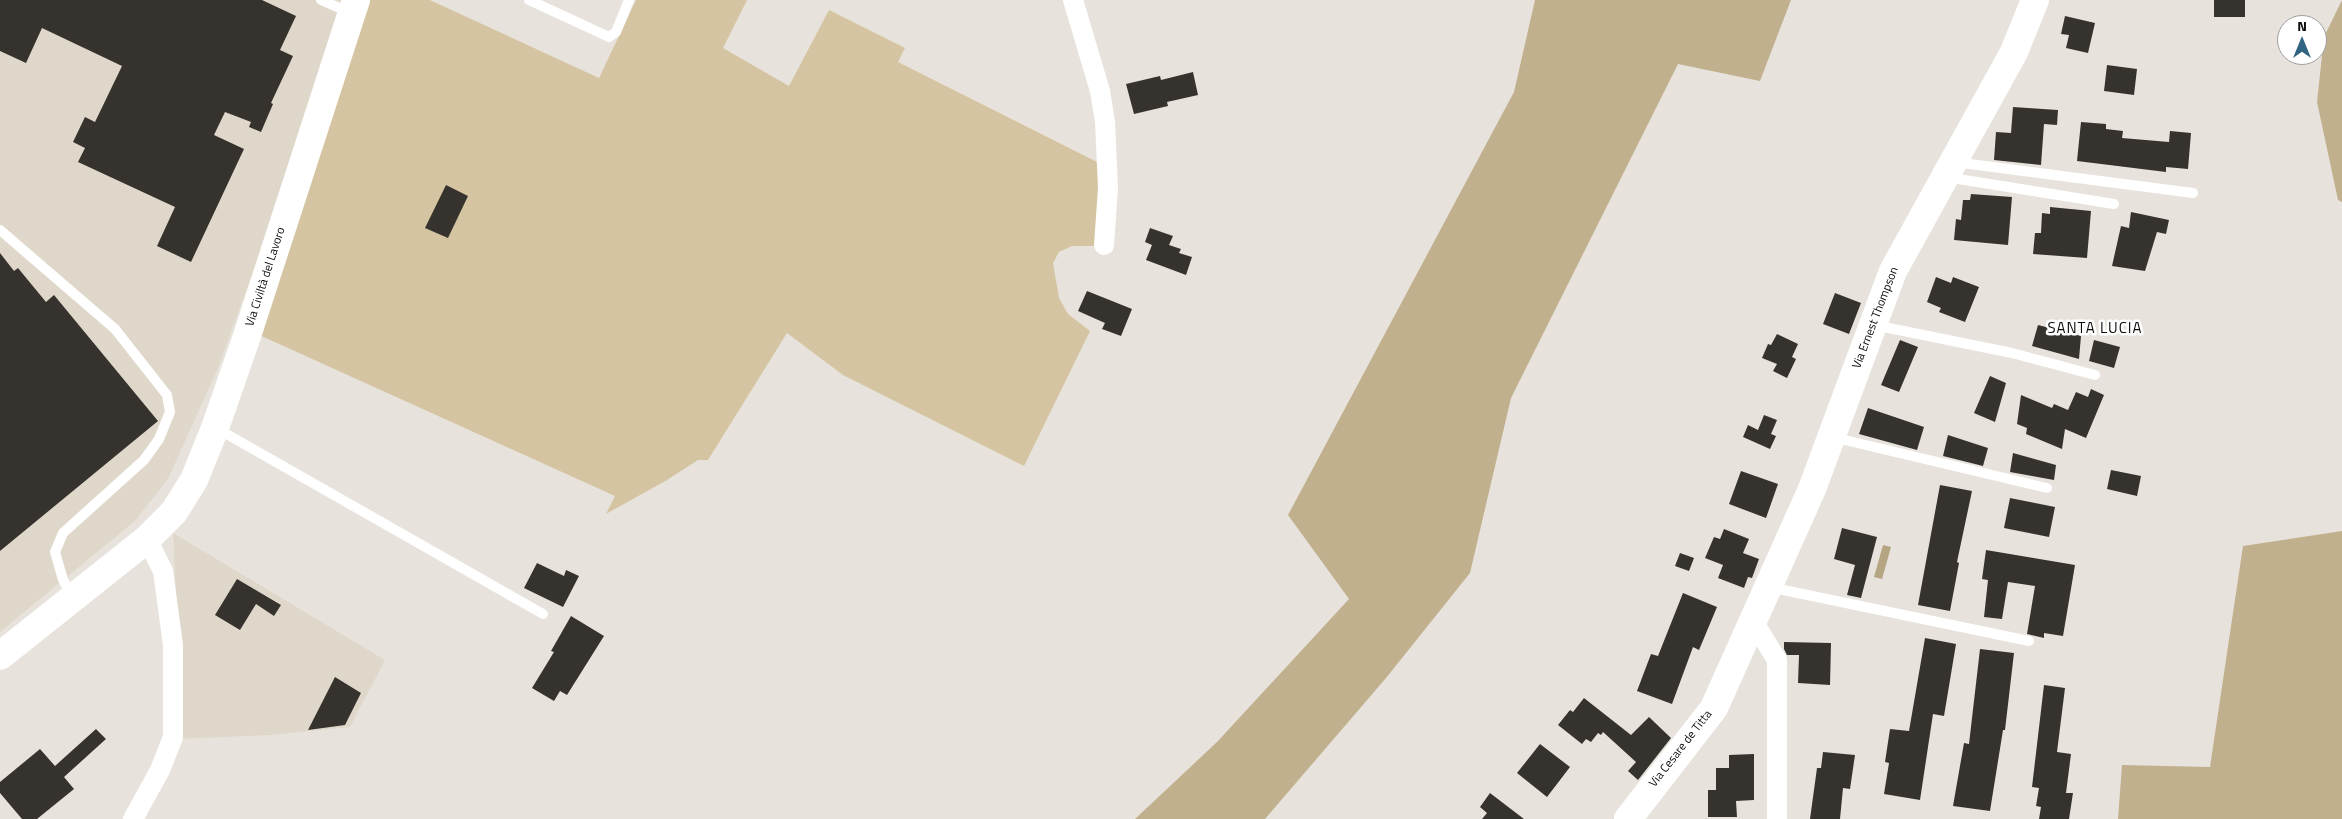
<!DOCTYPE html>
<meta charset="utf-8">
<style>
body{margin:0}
#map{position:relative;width:2342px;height:819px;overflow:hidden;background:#e7e3dc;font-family:"Titillium Web",sans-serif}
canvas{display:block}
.north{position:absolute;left:2277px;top:15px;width:50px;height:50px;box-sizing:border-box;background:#fff;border:1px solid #9e9d9d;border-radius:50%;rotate:0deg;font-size:14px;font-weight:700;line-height:20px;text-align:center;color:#0c0b09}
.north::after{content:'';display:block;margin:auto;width:18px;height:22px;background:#326582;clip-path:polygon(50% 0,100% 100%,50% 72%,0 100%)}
</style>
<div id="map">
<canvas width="2342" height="819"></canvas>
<div class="north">N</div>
</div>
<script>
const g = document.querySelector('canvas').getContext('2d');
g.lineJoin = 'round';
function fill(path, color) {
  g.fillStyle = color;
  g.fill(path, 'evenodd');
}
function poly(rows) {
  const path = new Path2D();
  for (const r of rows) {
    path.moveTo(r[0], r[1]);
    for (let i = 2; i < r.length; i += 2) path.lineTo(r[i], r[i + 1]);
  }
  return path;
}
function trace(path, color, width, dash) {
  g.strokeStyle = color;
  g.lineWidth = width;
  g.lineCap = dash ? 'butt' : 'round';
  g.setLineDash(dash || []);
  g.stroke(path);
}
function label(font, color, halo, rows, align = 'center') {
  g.font = font + ' "Titillium Web",sans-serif';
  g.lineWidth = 5;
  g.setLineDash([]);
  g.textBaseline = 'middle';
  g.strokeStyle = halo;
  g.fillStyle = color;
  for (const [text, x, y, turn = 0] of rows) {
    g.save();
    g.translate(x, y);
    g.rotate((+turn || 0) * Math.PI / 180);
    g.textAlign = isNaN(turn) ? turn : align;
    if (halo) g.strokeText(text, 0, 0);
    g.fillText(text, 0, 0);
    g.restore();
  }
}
fill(poly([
 [0,0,341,0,273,217,218,368,168,479,135,521,0,632],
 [173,533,385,660,350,727,271,735,176,739,178,636]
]), '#dfd8ca');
fill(poly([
 [363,0,430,0,599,78,636,0,747,0,723,48,789,86,829,10,905,48,898,62,1103,165,1096,246,1072,246,1059,252,1053,263,1059,298,1068,314,1090,331,1024,466,843,375,787,333,708,460,698,460,667,480,606,514,615,496,257,334]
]), '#d5c4a1');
fill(poly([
 [1535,0,1791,0,1760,81,1678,64,1511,398,1470,573,1386,678,1265,819,1135,819,1217,742,1349,599,1288,515,1514,92],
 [2342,0,2342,202,2338,200,2317,102,2324,37],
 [2342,531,2342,819,2118,819,2122,765,2210,767,2243,546]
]), '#c1b08d');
fill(poly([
 [1883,545,1891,547,1882,579,1874,577]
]), '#b5a582');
fill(poly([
 [0,0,262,0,296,16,280,50,293,56,271,103,273,104,261,132,249,127,251,122,225,112,214,135,244,149,191,262,157,246,175,207,78,162,85,148,73,142,85,117,95,122,122,66,42,28,26,63,0,51],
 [2214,0,2245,0,2245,17,2214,17],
 [2065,16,2095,23,2088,53,2066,48,2069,35,2061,34],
 [2107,65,2137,69,2134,95,2104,91],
 [1193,72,1198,95,1167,102,1168,106,1134,114,1126,84,1160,76,1161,80],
 [2013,107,2058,110,2057,125,2044,124,2041,165,1994,160,1996,132,2011,133],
 [2081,122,2106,124,2106,129,2123,131,2122,138,2169,142,2170,131,2191,133,2188,169,2166,167,2166,172,2077,161],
 [446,185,468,196,448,238,425,228],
 [1971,194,2012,197,2008,245,1954,240,1956,219,1961,220,1963,200,1970,200],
 [2050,207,2091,211,2087,258,2033,254,2035,233,2041,233,2042,213,2050,214],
 [2131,212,2169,220,2166,234,2157,232,2145,271,2112,266,2121,226,2129,228],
 [1150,228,1173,236,1169,245,1181,249,1179,253,1192,257,1186,275,1146,260,1152,245,1145,242],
 [0,253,14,271,18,268,46,302,54,295,158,421,0,551],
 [1936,277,1951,283,1953,277,1979,287,1965,322,1939,312,1941,308,1927,302],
 [1087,291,1132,309,1121,336,1102,329,1105,323,1078,311],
 [1835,293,1861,303,1849,334,1823,324],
 [2038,325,2081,336,2079,359,2032,346],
 [1777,334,1798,344,1792,357,1796,359,1787,378,1773,371,1777,364,1762,358,1768,344,1771,345],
 [1900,340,1918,347,1899,392,1881,385],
 [2094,340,2120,347,2114,368,2089,361],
 [1990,376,2006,383,1995,422,1974,413],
 [2091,389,2104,395,2086,438,2065,429,2062,449,2026,434,2027,428,2017,424,2021,395,2052,408,2054,404,2068,410,2076,392,2088,397],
 [1868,408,1924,427,1917,450,1859,434],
 [1764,415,1777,420,1771,434,1776,436,1770,449,1743,437,1748,425,1758,430],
 [1948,435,1988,448,1983,466,1943,456],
 [2013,453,2056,465,2054,480,2010,472],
 [2111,470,2141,476,2137,496,2107,489],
 [1741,471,1778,484,1766,518,1729,504],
 [1940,485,1972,491,1957,562,1959,563,1950,611,1918,605],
 [2010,498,2055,507,2049,537,2004,528],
 [1842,528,1877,537,1861,598,1847,595,1855,565,1834,559],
 [1724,529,1749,539,1743,553,1759,559,1752,578,1748,577,1744,588,1718,578,1723,565,1705,558,1714,537,1720,539],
 [1986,550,2075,565,2063,636,2044,633,2044,638,2027,634,2035,586,2008,582,2002,619,1984,617,1988,580,1982,579],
 [1680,553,1694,558,1689,571,1675,566],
 [537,563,564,576,566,570,579,576,563,607,524,588],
 [237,579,281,605,274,616,256,604,240,630,215,615],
 [1683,593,1717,607,1699,650,1693,647,1672,704,1637,691,1651,654,1658,656],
 [571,616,604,636,567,695,560,691,554,701,532,688,554,652,551,651],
 [1925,638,1956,644,1944,716,1933,714,1920,800,1884,794,1889,763,1885,762,1890,729,1909,731],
 [1784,642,1831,643,1830,685,1798,683,1799,655,1787,655,1784,649],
 [1980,649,2014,653,2005,730,2003,730,1990,811,1953,806,1964,743,1969,744],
 [335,677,361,693,345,725,308,730],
 [2044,685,2065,688,2057,752,2071,754,2066,793,2073,793,2069,819,2039,819,2041,807,2036,806,2039,788,2032,787],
 [1584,698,1631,735,1649,717,1671,738,1638,780,1628,771,1636,762,1603,732,1601,735,1598,733,1591,742,1586,739,1582,744,1558,725,1570,710,1573,712],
 [96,729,106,739,64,777,74,789,37,819,22,819,0,793,0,782,40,749,55,766],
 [1540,744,1570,767,1547,797,1517,773],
 [1823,752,1855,755,1850,789,1843,788,1840,819,1810,819,1817,768,1821,768],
 [1754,754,1754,800,1736,801,1737,817,1708,817,1708,790,1716,790,1716,768,1729,768,1729,755],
 [1490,793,1524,819,1482,819,1487,813,1480,807]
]), '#36332e');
trace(poly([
 [321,0,351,13],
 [529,0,609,37,616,32,629,0],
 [1954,162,2193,193],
 [1946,177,2114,204],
 [0,230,115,329,167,395,170,412,159,439,144,460,63,533,55,552,63,580,73,597],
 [1874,325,2012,353,2095,375],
 [216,428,543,614],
 [1832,437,2047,488],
 [1769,587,2029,641]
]), '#fff', 10);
trace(poly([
 [1073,0,1100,91,1105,122,1108,188,1104,245],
 [1753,621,1777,660,1777,819],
 [133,819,160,770,173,737,173,645,163,571,147,539]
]), '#fff', 20);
trace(poly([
 [0,656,147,539,174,512,194,480,215,428,247,336,356,0],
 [1628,819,1714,708,1812,489,1893,271,2014,52,2035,0]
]), '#fff', 28);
label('12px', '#0c0b09', '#fff', [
 ["Via Civiltà del Lavoro",266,277,-72],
 ["Via Ernest Thompson",1876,318,-69],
 ["Via Cesare de Titta",1681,749,-52]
]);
g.letterSpacing = '1px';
label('15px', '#0c0b09', '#fff', [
 ["SANTA LUCIA",2095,329]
]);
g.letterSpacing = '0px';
</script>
